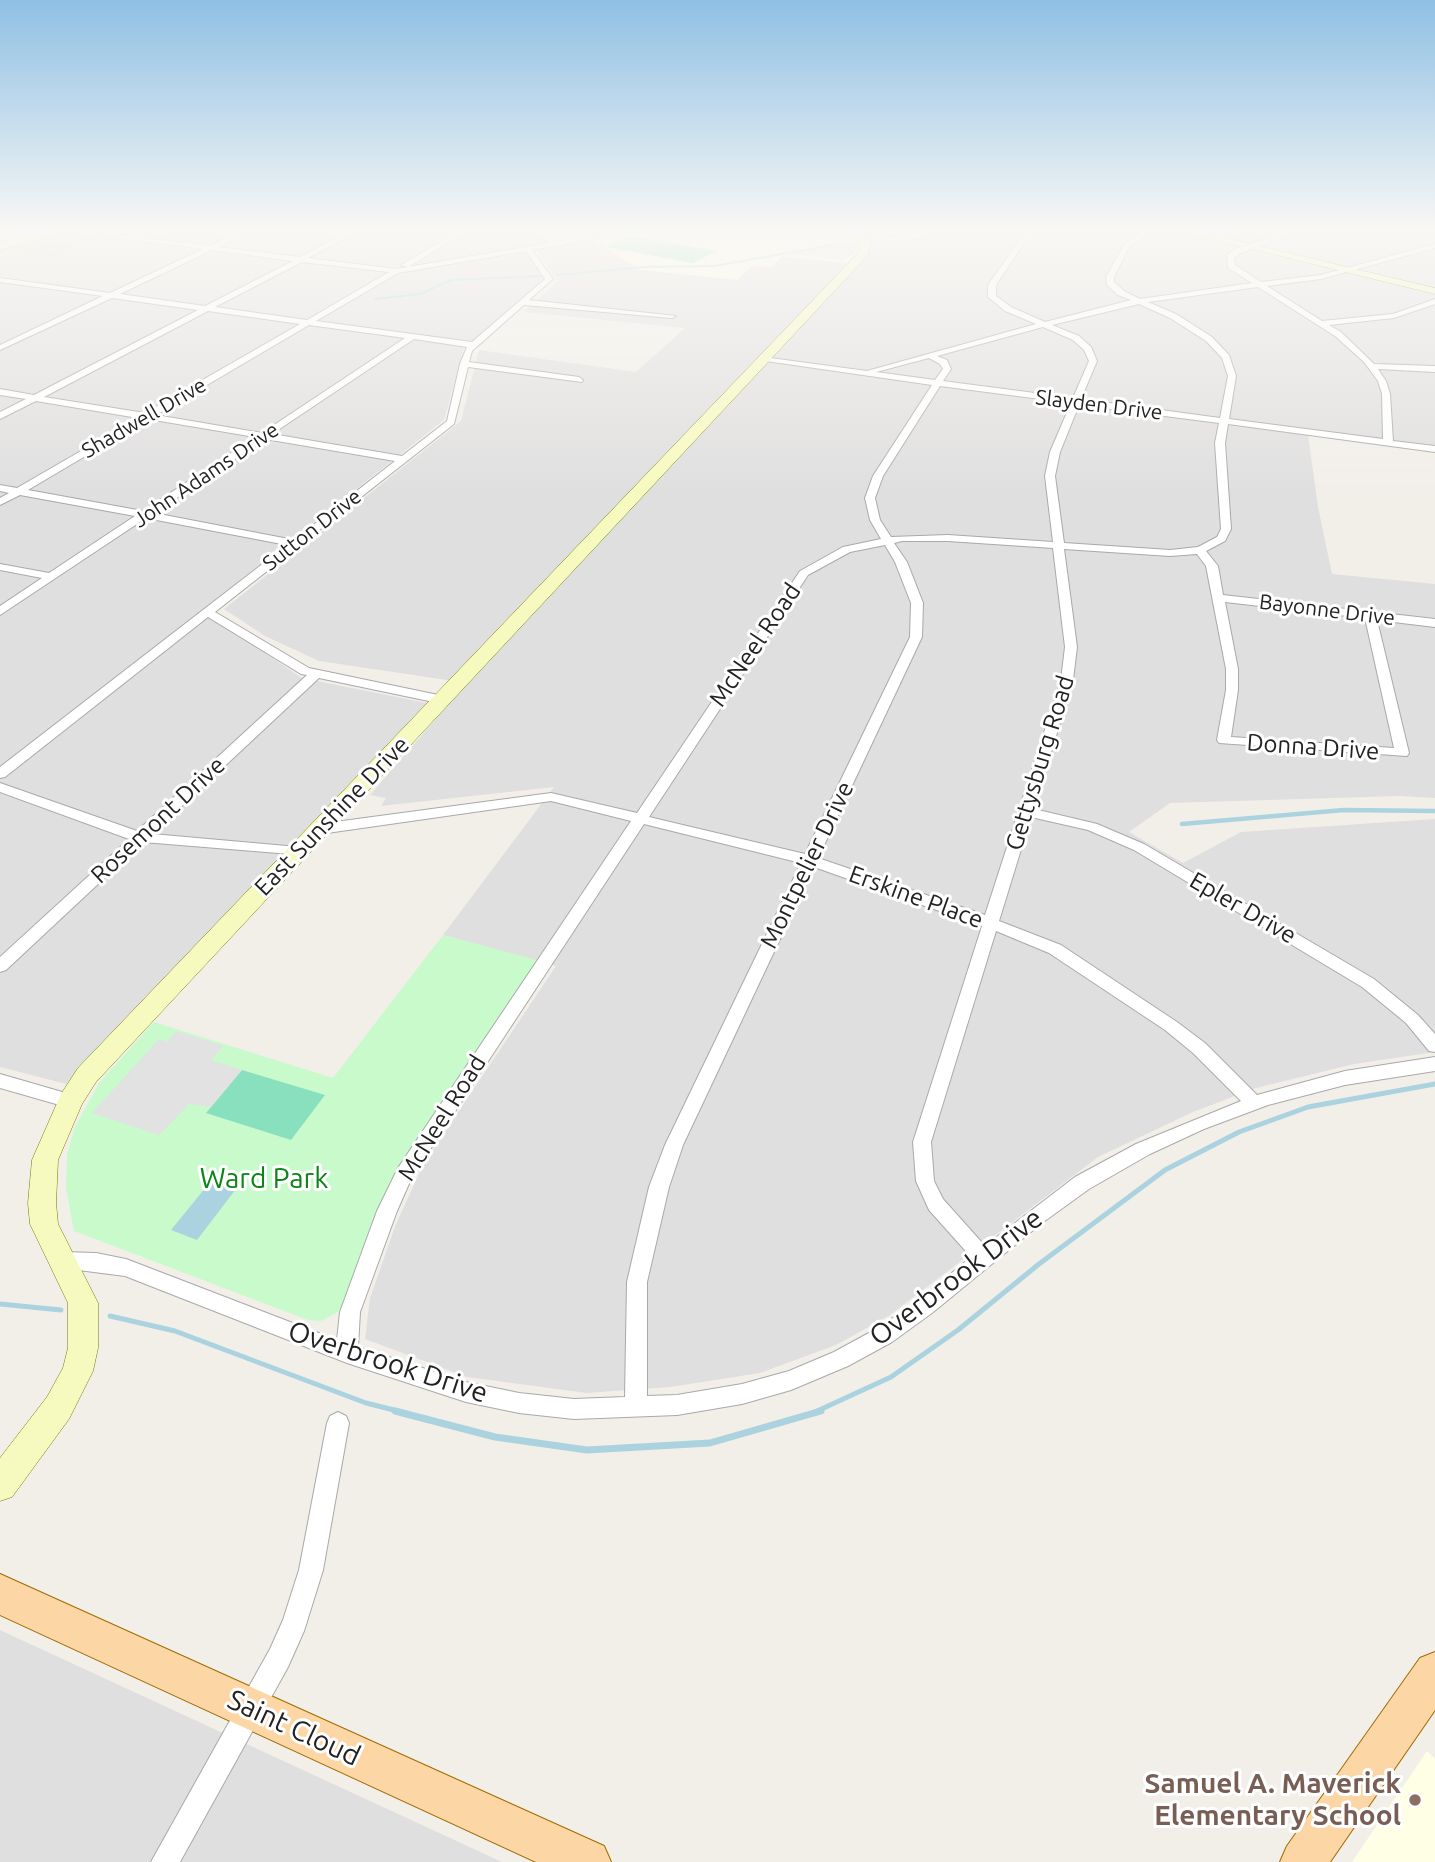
<!DOCTYPE html>
<style>
body{margin:0}
canvas{display:block;background:#f2efe9}
</style>
<canvas width="1435" height="1862"></canvas>
<script>
const g = document.querySelector('canvas').getContext('2d');
g.lineJoin = 'round';
function fill(path, color) {
  g.fillStyle = color;
  g.fill(path, 'evenodd');
}
function poly(rows) {
  const path = new Path2D();
  for (const r of rows) {
    path.moveTo(r[0], r[1]);
    for (let i = 2; i < r.length; i += 2) path.lineTo(r[i], r[i + 1]);
  }
  return path;
}
function trace(path, color, width, dash) {
  g.strokeStyle = color;
  g.lineWidth = width;
  g.lineCap = dash ? 'butt' : 'round';
  g.setLineDash(dash || []);
  g.stroke(path);
}
function label(font, color, halo, rows, align = 'center') {
  g.font = font + ' Ubuntu,sans-serif';
  g.lineWidth = 6;
  g.setLineDash([]);
  g.textBaseline = 'middle';
  g.strokeStyle = halo;
  g.fillStyle = color;
  for (const [text, x, y, turn = 0] of rows) {
    g.save();
    g.translate(x, y);
    g.rotate((+turn || 0) * Math.PI / 180);
    g.textAlign = isNaN(turn) ? turn : align;
    if (halo) g.strokeText(text, 0, 0);
    g.fillText(text, 0, 0);
    g.restore();
  }
}
fill(poly([
 [0,231,533,231,551,243,524,247,543,279,464,348,444,420,202,610,302,678,432,704,66,1084,0,1067],
 [878,231,1176,231,1435,293,1435,451,1308,435,1318,507,1332,574,1435,584,1435,798,1400,796,1170,803,1129,832,1183,863,1241,832,1435,819,1435,1052,1354,1064,1256,1088,1193,1112,1098,1157,890,1315,836,1345,760,1373,670,1387,587,1393,467,1377,365,1339,370,1298,396,1224,424,1163,556,966,443,935,554,787,381,806,386,798,370,795,467,683,319,661,265,636,224,609,461,421,479,350,636,372,685,328,524,312,558,281,537,250,539,248,592,239,641,270,772,267,782,256,847,263,861,246,882,237],
 [1192,231,1435,231,1435,289],
 [0,1630,502,1862,0,1862]
]), '#e0dfdf');
fill(poly([
 [644,231,837,231,861,244,861,249,847,263,782,256,772,267,753,265,737,280,641,270,592,239],
 [1427,1751,1435,1759,1435,1862,1352,1862]
]), '#ffffe5');
fill(poly([
 [64,232,101,236,53,257,1,250]
]), '#d0d0d0');
fill(poly([
 [443,935,537,960,411,1148,384,1198,358,1259,346,1299,338,1312,321,1321,308,1320,74,1231,66,1188,67,1154,75,1127,99,1083,154,1022,333,1078]
]), '#c8facc');
fill(poly([
 [630,236,716,251,693,263,606,247],
 [242,1070,325,1095,291,1140,206,1113]
]), '#88e0be');
fill(poly([
 [854,241,860,245,859,249,844,260,789,254],
 [176,1031,223,1046,211,1060,242,1070,211,1107,189,1104,159,1135,92,1113,159,1039,167,1042]
]), '#e2e2e2');
fill(poly([
 [211,1181,236,1189,197,1240,171,1230]
]), '#aad3df');
trace(poly([
 [557,275,644,267,714,266,833,245,842,240,843,234],
 [375,299,420,294,451,280,542,276]
]), '#aad3df', 2);
trace(poly([
 [1182,824,1344,810,1435,811]
]), '#aad3df', 4.5);
trace(poly([
 [0,1304,61,1310],
 [110,1316,175,1331,366,1403,402,1412],
 [815,1412,891,1377,958,1330,1039,1264,1165,1170,1239,1132,1308,1107,1435,1084]
]), '#aad3df', 5);
trace(poly([
 [395,1411,495,1437,587,1450,710,1443,821,1411]
]), '#aad3df', 7);
const street = poly([
 [67,231,86,231,210,246,242,231,250,231,219,247,300,257,350,231,358,231,308,258,396,269,549,243,532,231,539,231,556,242,621,231,635,231,532,250,553,279,529,300,676,316,672,318,524,305,472,351,469,362,579,377,583,380,582,382,468,367,454,424,215,612,309,668,443,696,449,700,443,704,319,678,152,834,298,847,305,852,303,855,143,842,6,970,0,972,0,957,129,839,0,792,0,783,137,831,307,675,301,674,208,617,5,777,0,778,0,767,287,545,146,518,0,615,0,606,42,578,0,570,0,564,49,573,135,516,20,495,0,505,0,498,9,493,0,491,0,485,17,488,138,418,36,401,0,419,0,412,26,399,0,395,0,389,34,395,198,310,112,298,0,350,0,345,103,296,0,282,0,278,110,293,203,249,67,231],
 [212,250,293,261,205,306,120,294,212,250],
 [526,251,545,279,472,342,316,321,398,273,526,251],
 [302,262,389,272,307,320,215,307,302,262],
 [208,311,300,324,145,413,44,397,208,311],
 [309,325,405,338,262,433,156,415,309,325],
 [414,339,467,347,460,364,447,421,402,456,272,434,414,339],
 [148,419,255,437,143,511,28,490,148,419],
 [265,439,395,461,294,540,154,513,265,439],
 [459,231,467,231,408,267,401,265,459,231],
 [925,231,933,231,924,237,902,241,855,238,858,236,902,237,925,231],
 [1026,231,1032,231,996,285,996,296,1011,307,1045,322,1131,300,1118,295,1107,285,1106,277,1124,245,1142,231,1149,231,1129,247,1114,277,1114,282,1124,291,1140,299,1252,283,1228,268,1227,255,1235,249,1291,231,1300,231,1241,253,1234,258,1235,265,1261,282,1321,275,1435,244,1435,248,1321,279,1267,286,1322,321,1393,314,1435,299,1435,304,1394,318,1329,325,1341,332,1374,364,1435,366,1435,372,1378,369,1386,381,1390,394,1393,441,1435,446,1435,452,1228,424,1225,443,1231,529,1225,541,1206,551,1218,566,1223,595,1435,619,1435,627,1377,620,1409,753,1407,756,1219,743,1217,740,1226,690,1226,669,1206,566,1197,554,1170,556,1064,549,1077,647,1073,680,1034,809,1097,824,1144,844,1374,979,1418,1015,1435,1034,1435,1052,1429,1051,1406,1023,1362,987,1134,850,1088,830,1031,817,999,921,1061,945,1177,1022,1205,1043,1257,1095,1345,1071,1435,1057,1435,1071,1345,1085,1268,1105,1204,1129,1150,1154,1089,1189,1042,1223,932,1313,892,1342,848,1366,791,1390,742,1404,677,1415,574,1419,519,1413,466,1402,347,1363,125,1276,55,1267,52,1261,55,1255,62,1252,96,1253,126,1259,337,1340,340,1312,377,1211,398,1168,631,821,551,801,320,834,313,829,320,824,551,793,637,813,800,571,843,547,881,539,870,520,865,498,873,476,932,385,759,360,763,357,867,371,1036,324,1005,311,988,297,988,285,1026,231],
 [1258,287,1335,336,1364,362,1378,381,1382,394,1383,439,1229,419,1236,376,1229,355,1212,337,1176,314,1148,302,1258,287],
 [1139,304,1170,318,1206,341,1222,358,1228,376,1220,418,1081,399,1097,361,1091,347,1079,336,1052,325,1139,304],
 [1043,327,1073,340,1084,350,1089,361,1073,398,943,381,951,369,947,360,937,356,1043,327],
 [929,358,940,364,943,369,935,380,876,372,929,358],
 [940,386,1071,403,1050,452,1045,476,1053,542,948,535,891,537,880,520,875,498,883,476,940,386],
 [1079,405,1219,423,1215,443,1221,529,1217,537,1198,547,1170,550,1064,543,1055,476,1060,452,1079,405],
 [902,541,948,541,1053,548,1065,647,1061,680,985,915,818,858,922,637,923,603,907,562,894,543,902,541],
 [885,545,895,562,911,603,910,637,805,854,649,817,808,575,850,552,885,545],
 [1225,602,1365,618,1394,748,1231,737,1238,690,1238,669,1225,602],
 [644,824,801,863,665,1145,649,1187,627,1282,625,1397,574,1399,519,1393,466,1382,358,1347,360,1312,397,1211,412,1177,644,824],
 [814,867,982,926,913,1142,916,1181,929,1210,971,1257,918,1301,878,1328,834,1352,789,1371,742,1384,677,1395,647,1396,647,1282,669,1187,683,1145,814,867],
 [996,931,1049,953,1165,1030,1193,1053,1241,1101,1136,1144,1075,1177,985,1246,943,1199,934,1181,931,1142,996,931],
 [0,236,21,238,24,240,21,242,0,240,0,236],
 [0,1074,76,1096,79,1101,76,1106,70,1108,0,1088,0,1074],
 [338,1412,346,1416,349,1423,323,1570,304,1631,288,1667,180,1862,151,1862,270,1649,283,1620,299,1570,327,1423,330,1416,338,1412]
]);
const secondary = poly([
 [47,231,63,231,0,250,0,244,47,231],
 [841,231,853,231,871,242,868,255,96,1082,82,1104,58,1160,56,1203,58,1224,98,1303,98,1348,93,1371,69,1419,12,1497,0,1501,0,1458,47,1397,63,1368,68,1348,68,1303,30,1224,28,1203,32,1160,61,1094,78,1068,859,252,862,245,841,231],
 [1179,231,1196,231,1435,288,1435,294,1179,231]
]);
const primary = poly([
 [0,1574,604,1846,611,1862,536,1862,0,1615,0,1574],
 [1435,1652,1435,1710,1330,1862,1280,1862,1287,1846,1420,1658,1435,1652]
]);
trace(street, '#a9a9a9', 2);
trace(secondary, '#707d05', 1);
trace(primary, '#a06b00', 2);
fill(street, '#fff');
fill(secondary, '#f7fabf');
fill(primary, '#fcd6a4');
const sky = g.createLinearGradient(0, 0, 0, 492);
sky.addColorStop(0, '#8fc0e4');
sky.addColorStop(0.47, '#f9f8f5');
sky.addColorStop(1, '#f9f8f500');
g.fillStyle = sky;
g.fillRect(0, 0, 1435, 492);
for (const [x, y, r, color] of [
 [1415,1800,7,"#8d6e63"]
]) {
  const dot = new Path2D();
  dot.arc(x, y, r, 0, 2 * Math.PI);
  g.fillStyle = color;
  g.fill(dot);
  trace(dot, '#fff', 2.5);
}
label('21px', '#222', '#fff', [
 ["Slayden Drive",1099,405,7],
 ["Shadwell Drive",144,418,-30],
 ["John Adams Drive",206,475,-34],
 ["Sutton Drive",312,530,-38],
 ["Bayonne Drive",1327,610,7]
]);
label('24px', '#222', '#fff', [
 ["McNeel Road",755,645,-56],
 ["Donna Drive",1313,747,4],
 ["Gettysburg Road",1040,763,-73],
 ["East Sunshine Drive",332,816,-46],
 ["Rosemont Drive",158,820,-43],
 ["Montpelier Drive",807,865,-64],
 ["Erskine Place",916,897,20],
 ["Epler Drive",1243,908,30],
 ["McNeel Road",442,1118,-58]
]);
label('28px', '#0c8416', '#fff', [
 ["Ward Park",264,1179]
]);
label('28px', '#222', '#fff', [
 ["Overbrook Drive",956,1277,-37],
 ["Overbrook Drive",388,1362,18],
 ["Saint Cloud",294,1728,25]
]);
label('bold 28px', '#785e54', '#fff', [
 ["Samuel A. Maverick",1401,1784],
 ["Elementary School",1401,1816]
], 'right');
</script>
